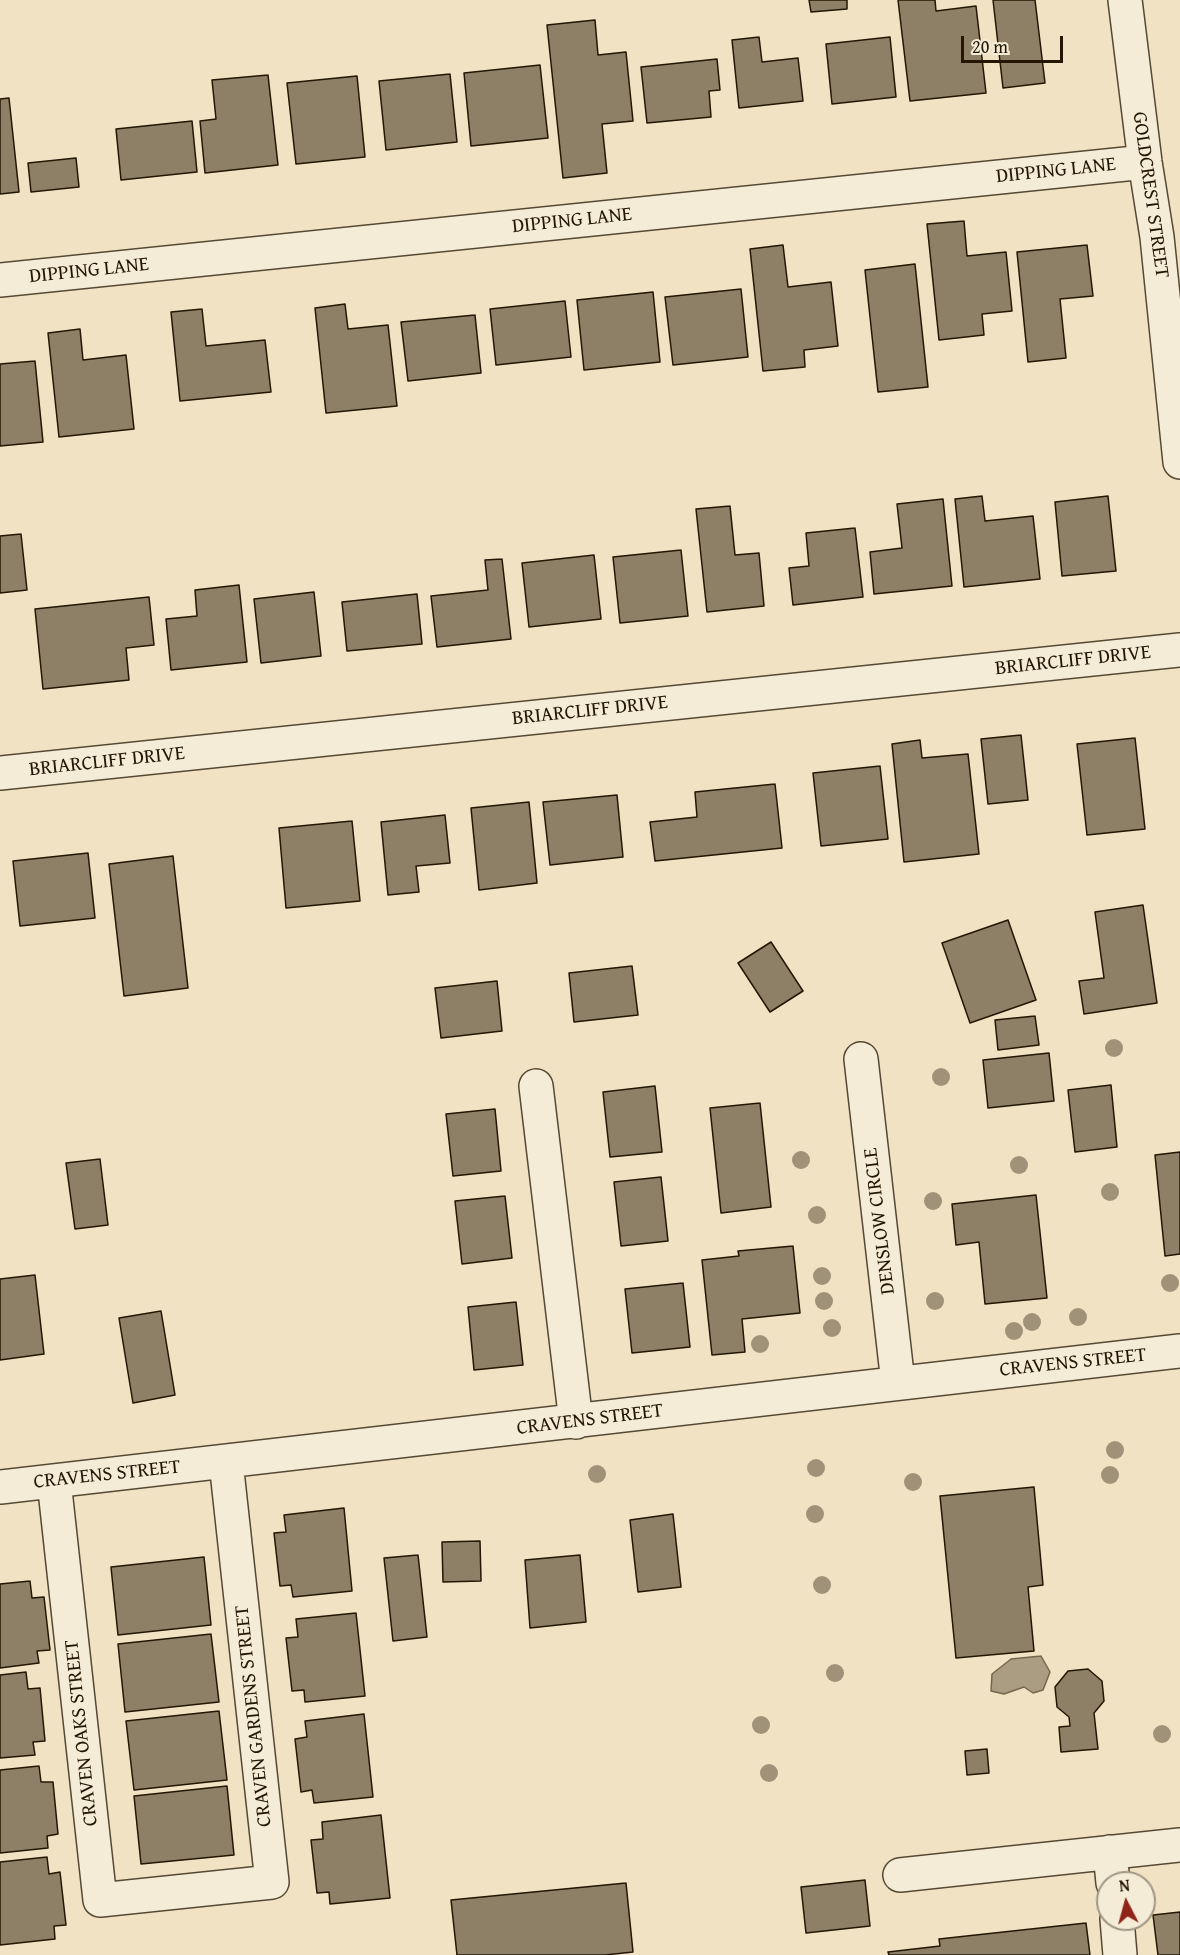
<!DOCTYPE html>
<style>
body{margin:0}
#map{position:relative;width:1180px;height:1955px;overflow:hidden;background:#f0e2c3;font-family:"Gentium Book Plus",serif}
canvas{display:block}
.north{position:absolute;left:1096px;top:1871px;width:60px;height:60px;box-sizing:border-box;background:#f5ecd8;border:2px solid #a19683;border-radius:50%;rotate:354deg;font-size:16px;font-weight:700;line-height:24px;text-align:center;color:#231603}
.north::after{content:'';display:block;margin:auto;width:21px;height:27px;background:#8f2418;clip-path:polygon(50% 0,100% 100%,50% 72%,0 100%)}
.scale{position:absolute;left:961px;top:36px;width:102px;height:27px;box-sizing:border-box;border:3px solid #231603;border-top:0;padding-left:8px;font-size:18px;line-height:21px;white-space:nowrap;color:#231603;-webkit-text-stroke:4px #f5ecd8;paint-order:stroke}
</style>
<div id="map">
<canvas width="1180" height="1955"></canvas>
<div class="north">N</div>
<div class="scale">20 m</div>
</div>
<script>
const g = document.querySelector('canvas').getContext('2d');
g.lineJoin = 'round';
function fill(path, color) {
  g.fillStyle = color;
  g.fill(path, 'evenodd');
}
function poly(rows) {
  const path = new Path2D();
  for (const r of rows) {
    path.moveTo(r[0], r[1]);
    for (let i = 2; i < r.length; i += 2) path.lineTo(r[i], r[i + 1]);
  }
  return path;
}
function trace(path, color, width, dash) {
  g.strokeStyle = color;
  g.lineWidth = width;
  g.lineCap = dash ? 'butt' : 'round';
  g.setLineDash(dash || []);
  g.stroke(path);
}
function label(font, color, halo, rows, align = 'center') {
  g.font = font + ' "Gentium Book Plus",serif';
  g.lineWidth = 4.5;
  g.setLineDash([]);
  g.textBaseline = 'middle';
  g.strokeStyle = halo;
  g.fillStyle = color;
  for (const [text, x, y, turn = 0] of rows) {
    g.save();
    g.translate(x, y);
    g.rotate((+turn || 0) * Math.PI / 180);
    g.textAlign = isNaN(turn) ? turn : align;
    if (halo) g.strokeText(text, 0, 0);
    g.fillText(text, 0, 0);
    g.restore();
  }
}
const water = poly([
 [1041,1656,1050,1672,1043,1690,1033,1693,1024,1687,1004,1694,991,1691,992,1674,1011,1659,1041,1656]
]);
fill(water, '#aa9d82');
trace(water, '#74674f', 1.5);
const building = poly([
 [809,0,847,0,847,9,811,12,809,0],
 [898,0,935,0,936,11,976,6,986,93,910,101,898,0],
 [993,0,1035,0,1045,83,1003,88,993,0],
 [595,20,598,55,626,52,633,121,602,124,607,173,563,178,547,25,595,20],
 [759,37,762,62,798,58,803,101,739,108,732,40,759,37],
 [890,37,896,97,832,104,826,44,890,37],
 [717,59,720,90,709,91,711,117,647,123,641,67,717,59],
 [540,65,548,138,471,146,464,73,540,65],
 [450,74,457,142,386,150,379,81,450,74],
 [268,75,278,165,205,173,200,121,216,119,212,80,268,75],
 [357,76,365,157,296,164,287,83,357,76],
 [9,98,19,192,0,194,0,99,9,98],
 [192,121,197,172,121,180,116,129,192,121],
 [76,158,79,187,31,192,28,163,76,158],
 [964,221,967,256,1006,252,1012,311,982,314,984,335,939,340,927,224,964,221],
 [783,245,788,287,831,282,838,346,804,350,805,367,763,371,750,249,783,245],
 [1087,245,1093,296,1060,299,1066,358,1028,362,1017,252,1087,245],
 [915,264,928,387,878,392,865,270,915,264],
 [741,289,748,357,673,365,665,297,741,289],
 [653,292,660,362,584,370,577,300,653,292],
 [565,301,571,357,496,365,490,309,565,301],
 [345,304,348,329,388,325,397,406,326,413,315,308,345,304],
 [202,309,206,346,265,340,271,392,180,401,171,312,202,309],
 [475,315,481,373,408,381,401,322,475,315],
 [80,329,83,360,126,355,134,429,59,437,48,333,80,329],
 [35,361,43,442,0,446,0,364,35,361],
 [982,496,985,521,1033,516,1040,579,964,587,955,499,982,496],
 [1108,496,1116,571,1062,576,1055,502,1108,496],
 [943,499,952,586,874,594,870,552,902,548,897,504,943,499],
 [730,506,735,555,759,553,764,606,707,612,696,509,730,506],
 [855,528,863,597,793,605,789,568,809,566,806,533,855,528],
 [21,534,27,590,0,593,0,536,21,534],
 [681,550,688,616,620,623,613,557,681,550],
 [594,555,601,619,529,627,522,563,594,555],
 [502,559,511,639,437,647,431,596,488,590,485,560,502,559],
 [239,585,247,662,171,670,166,619,197,616,195,590,239,585],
 [314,592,321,656,261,663,254,599,314,592],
 [417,594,422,644,347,651,342,602,417,594],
 [149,597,154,645,126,648,129,680,43,689,35,609,149,597],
 [1021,735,1028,800,988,804,981,739,1021,735],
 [1135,738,1145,829,1087,835,1077,744,1135,738],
 [920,740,922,758,968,754,979,854,904,862,892,744,920,740],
 [880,766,888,839,821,846,813,773,880,766],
 [775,784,782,848,655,861,650,822,697,817,695,792,775,784],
 [617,795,623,857,550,865,543,802,617,795],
 [529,802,537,883,479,890,471,808,529,802],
 [445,815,450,863,416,866,419,892,388,895,381,822,445,815],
 [352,821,360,901,286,908,279,828,352,821],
 [88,853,95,918,20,926,13,861,88,853],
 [173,856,188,988,124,996,109,864,173,856],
 [1143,905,1157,1003,1084,1014,1079,981,1104,978,1095,912,1143,905],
 [1008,920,1036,1000,970,1023,942,943,1008,920],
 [771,942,803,991,770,1012,738,963,771,942],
 [632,966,638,1015,574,1022,569,973,632,966],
 [497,981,502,1031,441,1038,435,988,497,981],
 [1035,1016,1039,1045,998,1050,995,1020,1035,1016],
 [1049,1053,1054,1101,988,1108,983,1060,1049,1053],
 [1111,1085,1117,1147,1075,1152,1068,1090,1111,1085],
 [655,1086,662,1152,610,1157,603,1092,655,1086],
 [760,1103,771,1207,721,1213,710,1108,760,1103],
 [495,1109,501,1171,453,1176,446,1114,495,1109],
 [1180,1152,1180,1254,1165,1256,1155,1155,1180,1152],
 [100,1159,108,1225,75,1229,66,1163,100,1159],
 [661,1177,668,1241,621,1246,614,1182,661,1177],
 [1036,1195,1047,1298,985,1304,979,1242,956,1245,952,1204,1036,1195],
 [505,1196,512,1258,462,1264,455,1201,505,1196],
 [793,1246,800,1313,742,1319,745,1352,712,1355,702,1260,739,1256,738,1251,793,1246],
 [35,1275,44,1354,0,1360,0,1279,35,1275],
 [683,1283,690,1347,632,1353,625,1289,683,1283],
 [516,1302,523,1365,474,1370,468,1307,516,1302],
 [161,1311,175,1395,133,1403,119,1318,161,1311],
 [1034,1487,1043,1585,1028,1587,1034,1651,956,1658,940,1496,1034,1487],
 [344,1508,352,1591,293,1597,291,1585,280,1586,274,1533,286,1532,284,1515,344,1508],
 [673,1514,681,1587,638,1592,630,1520,673,1514],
 [480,1541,481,1581,443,1582,442,1542,480,1541],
 [418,1555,427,1637,393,1641,384,1558,418,1555],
 [580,1555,586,1622,530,1628,525,1560,580,1555],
 [204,1557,211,1625,118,1635,111,1567,204,1557],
 [30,1581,32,1598,44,1597,50,1650,37,1651,39,1663,0,1668,0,1584,30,1581],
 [356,1613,365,1696,305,1702,304,1690,292,1691,286,1638,298,1637,296,1619,356,1613],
 [211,1634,219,1702,125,1712,118,1644,211,1634],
 [1088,1669,1102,1681,1104,1701,1094,1713,1098,1749,1061,1752,1059,1727,1070,1726,1069,1717,1057,1707,1055,1687,1068,1671,1088,1669],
 [26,1672,28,1689,40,1688,45,1741,33,1742,35,1755,0,1758,0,1675,26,1672],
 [219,1711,227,1780,134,1790,126,1721,219,1711],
 [364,1714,373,1797,314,1803,312,1790,301,1792,295,1739,307,1737,305,1721,364,1714],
 [987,1749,989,1773,967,1775,965,1751,987,1749],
 [39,1766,41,1782,53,1782,58,1834,47,1836,48,1848,0,1853,0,1770,39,1766],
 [227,1786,234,1855,141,1864,134,1796,227,1786],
 [381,1815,390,1898,330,1904,329,1892,317,1893,311,1840,323,1839,322,1822,381,1815],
 [47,1857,49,1874,60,1872,66,1925,54,1926,55,1939,0,1945,0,1862,47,1857],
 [865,1880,870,1926,806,1933,801,1887,865,1880],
 [626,1883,633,1952,605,1955,457,1955,451,1900,626,1883],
 [1180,1912,1180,1955,1158,1955,1153,1915,1180,1912],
 [1086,1923,1090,1955,889,1955,888,1952,940,1946,939,1939,1086,1923]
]);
fill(building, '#8e8067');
trace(building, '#231603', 1.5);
const minor = poly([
 [1125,0,1145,162,1157,237,1180,462],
 [0,280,1145,162],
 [0,773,1180,650],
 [861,1059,898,1383],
 [536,1086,576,1422],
 [54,1481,100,1900,272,1882,226,1462],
 [0,1487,1180,1351],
 [1110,1852,1113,1883],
 [900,1875,1180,1845],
 [1117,1919,1120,1955]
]);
trace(minor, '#564933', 36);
trace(minor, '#f5ecd8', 33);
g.fillStyle = '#a09278';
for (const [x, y] of [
 [1114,1048],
 [941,1077],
 [801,1160],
 [1019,1165],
 [1110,1192],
 [933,1201],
 [817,1215],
 [822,1276],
 [1170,1283],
 [824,1301],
 [935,1301],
 [1078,1317],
 [1032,1322],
 [832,1328],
 [1014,1331],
 [760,1344],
 [1115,1450],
 [816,1468],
 [597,1474],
 [1110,1475],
 [913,1482],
 [815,1514],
 [822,1585],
 [835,1673],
 [761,1725],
 [1162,1734],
 [769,1773]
]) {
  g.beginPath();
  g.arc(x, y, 9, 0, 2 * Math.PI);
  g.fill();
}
label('20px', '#231603', '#f5ecd8', [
 ["DIPPING LANE",1056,171,-6],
 ["GOLDCREST STREET",1150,195,82],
 ["DIPPING LANE",572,221,-6],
 ["DIPPING LANE",89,271,-6],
 ["BRIARCLIFF DRIVE",1073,661,-6],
 ["BRIARCLIFF DRIVE",590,711,-6],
 ["BRIARCLIFF DRIVE",107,762,-6],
 ["DENSLOW CIRCLE",880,1221,-97],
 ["CRAVENS STREET",1073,1363,-6],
 ["CRAVENS STREET",590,1420,-7],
 ["CRAVENS STREET",107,1475,-6],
 ["CRAVEN GARDENS STREET",254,1716,-96],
 ["CRAVEN OAKS STREET",82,1733,-96]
]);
</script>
